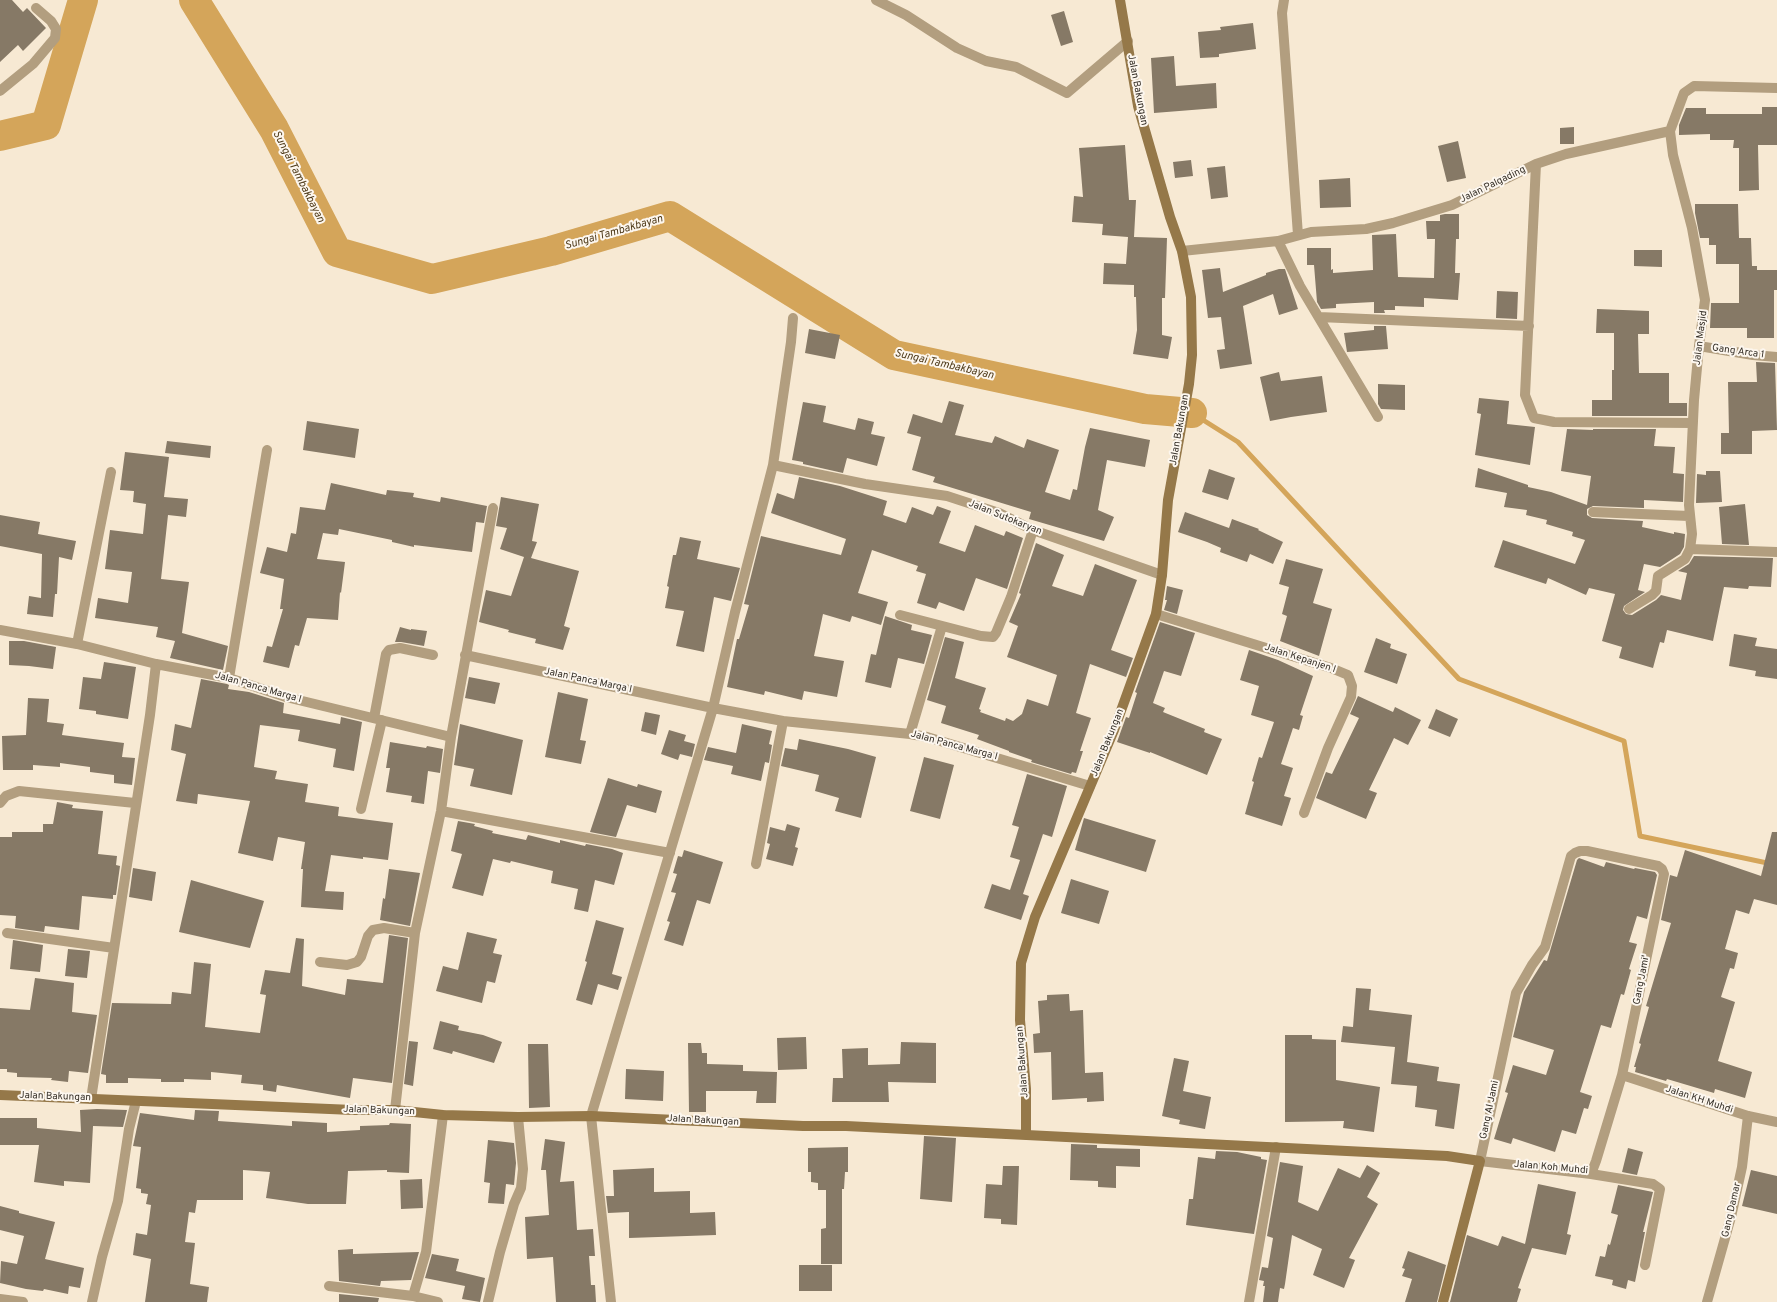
<!DOCTYPE html>
<style>
body{margin:0}
canvas{display:block;background:#f7e9d3}
</style>
<canvas width="1777" height="1302"></canvas>
<script>
const g = document.querySelector('canvas').getContext('2d');
g.lineJoin = 'round';
function poly(rows) {
  const path = new Path2D();
  for (const r of rows) {
    path.moveTo(r[0], r[1]);
    for (let i = 2; i < r.length; i += 2) path.lineTo(r[i], r[i + 1]);
  }
  return path;
}
function trace(path, color, width, dash) {
  g.strokeStyle = color;
  g.lineWidth = width;
  g.lineCap = dash ? 'butt' : 'round';
  g.setLineDash(dash || []);
  g.stroke(path);
}
function fill(path, color) {
  g.fillStyle = color;
  g.fill(path, 'evenodd');
}
function label(font, color, halo, rows, align = 'center') {
  g.font = font + ' Overpass,sans-serif';
  g.lineWidth = 4;
  g.setLineDash([]);
  g.textBaseline = 'middle';
  g.strokeStyle = halo;
  g.fillStyle = color;
  for (const [text, x, y, turn = 0] of rows) {
    g.save();
    g.translate(x, y);
    g.rotate((+turn || 0) * Math.PI / 180);
    g.textAlign = isNaN(turn) ? turn : align;
    if (halo) g.strokeText(text, 0, 0);
    g.fillText(text, 0, 0);
    g.restore();
  }
}
trace(poly([
 [1192,413,1238,442,1459,679,1624,741,1640,836,1777,865]
]), '#d4a55a', 5);
trace(poly([
 [194,0,274,129,337,252,432,279,551,251,670,216,894,355,1145,409,1192,413],
 [0,136,46,125,83,0]
]), '#d4a55a', 30);
fill(poly([
 [0,0,12,0,23,12,27,8,46,28,23,51,18,45,0,62],
 [1064,11,1073,42,1061,46,1051,15],
 [1253,23,1256,49,1219,54,1219,57,1200,58,1198,32,1221,30,1220,27],
 [1174,56,1176,86,1216,83,1217,108,1154,113,1151,58],
 [1762,107,1777,107,1777,145,1758,145,1759,190,1739,191,1739,148,1733,148,1734,140,1710,140,1710,134,1679,135,1679,125,1686,108,1706,108,1706,114,1762,114],
 [1574,127,1574,144,1560,144,1560,128],
 [1458,141,1466,178,1447,182,1438,146],
 [1125,145,1129,200,1136,200,1134,237,1167,238,1165,298,1162,298,1162,335,1172,337,1168,359,1133,354,1137,330,1136,297,1134,297,1134,285,1103,284,1104,263,1126,264,1128,237,1102,235,1103,224,1072,222,1074,196,1083,197,1079,148],
 [1191,160,1193,176,1175,178,1173,162],
 [1225,166,1228,197,1211,199,1207,168],
 [1350,178,1351,207,1320,208,1319,180],
 [1695,204,1738,204,1739,238,1751,238,1752,266,1757,266,1757,270,1777,270,1777,290,1774,290,1774,338,1747,338,1747,328,1710,328,1711,303,1739,303,1739,264,1716,264,1716,245,1709,245,1709,238,1700,238,1695,213],
 [1445,214,1459,214,1459,239,1456,239,1455,273,1460,273,1458,300,1424,298,1424,307,1395,306,1395,310,1384,310,1385,313,1374,313,1374,302,1336,304,1336,308,1321,309,1317,302,1314,265,1307,265,1307,248,1331,248,1331,270,1333,269,1333,273,1373,270,1372,235,1396,234,1398,277,1434,278,1435,239,1427,239,1426,221,1440,221,1440,215],
 [1634,250,1662,250,1662,267,1634,266],
 [1220,268,1223,292,1266,275,1266,273,1279,269,1285,269,1298,309,1279,315,1273,294,1243,306,1252,364,1220,369,1217,350,1225,349,1221,317,1208,318,1202,270],
 [1497,291,1518,292,1517,319,1496,318],
 [1597,309,1649,311,1649,334,1638,334,1639,373,1669,373,1669,403,1687,403,1687,416,1592,416,1592,400,1612,400,1612,370,1614,370,1614,333,1596,333],
 [1374,326,1386,326,1388,349,1347,352,1344,333,1374,330],
 [809,329,840,335,835,359,805,353],
 [1756,362,1775,363,1777,430,1752,431,1752,454,1721,454,1721,433,1729,433,1728,382,1757,382],
 [1279,372,1281,381,1322,376,1327,412,1291,417,1270,421,1260,377],
 [1378,384,1405,385,1405,410,1381,409,1378,404],
 [1479,398,1509,401,1507,424,1535,427,1530,465,1475,455,1481,414,1477,413],
 [949,401,964,405,955,435,992,443,995,436,1024,448,1027,439,1059,450,1045,492,1070,500,1073,489,1077,490,1085,447,1090,428,1150,440,1145,467,1107,460,1098,510,1114,517,1104,541,1029,519,1031,512,933,482,935,477,912,470,921,437,907,433,913,414,942,423],
 [803,402,826,406,823,422,855,430,858,418,874,422,871,434,885,437,877,466,847,458,843,473,803,464,803,462,792,460],
 [307,421,359,429,355,458,303,450],
 [1567,429,1593,430,1593,429,1656,429,1654,446,1675,447,1673,473,1684,474,1683,502,1644,500,1644,508,1593,506,1587,509,1587,515,1592,518,1643,521,1642,527,1674,534,1674,532,1685,534,1684,547,1680,554,1660,567,1644,564,1638,590,1645,592,1624,606,1623,610,1626,614,1632,615,1656,600,1661,595,1681,600,1687,573,1678,571,1689,564,1694,556,1773,558,1771,587,1749,586,1748,589,1724,587,1713,641,1667,630,1664,643,1660,642,1653,668,1619,658,1622,647,1602,641,1615,594,1589,588,1586,595,1548,578,1546,584,1494,567,1503,540,1575,564,1585,540,1572,536,1573,532,1546,524,1547,520,1526,515,1527,510,1504,507,1507,493,1475,487,1478,468,1528,485,1528,487,1551,492,1587,505,1591,476,1561,471],
 [167,441,211,446,210,458,165,453],
 [125,452,169,457,164,497,188,499,186,517,168,515,161,579,189,582,182,633,228,646,223,670,170,658,175,641,156,637,158,627,95,618,98,598,128,603,132,572,105,569,110,530,143,534,146,504,133,502,134,491,120,490],
 [1209,469,1235,478,1228,500,1202,492],
 [1706,471,1720,471,1722,502,1696,503,1697,474,1706,475],
 [799,477,840,486,887,501,883,515,906,523,912,507,933,515,937,506,951,511,939,543,965,552,975,525,1004,536,1006,531,1023,538,1007,589,976,578,964,611,939,602,936,609,917,603,926,574,916,571,918,566,872,550,858,593,888,602,881,625,852,616,850,622,823,614,814,656,844,661,837,697,804,691,802,700,765,691,764,695,727,687,737,639,739,639,749,605,744,604,761,536,841,555,846,539,771,513,777,493,794,499],
 [331,483,386,495,387,490,414,493,413,497,440,502,441,497,487,506,484,523,476,522,472,552,414,545,414,547,392,542,392,540,339,529,338,535,323,533,317,559,345,562,341,593,340,592,338,620,307,618,299,646,295,645,289,668,263,662,267,646,272,647,283,609,280,609,284,579,260,573,267,547,287,552,291,533,296,534,300,507,325,510],
 [501,497,539,504,532,541,537,542,531,558,579,571,564,626,570,628,563,650,535,643,536,639,508,632,509,630,479,622,486,590,511,596,524,557,500,549,507,528,496,526],
 [1745,504,1749,545,1722,544,1719,507],
 [1185,512,1229,528,1232,519,1259,529,1258,530,1283,542,1273,564,1250,554,1247,562,1220,552,1221,548,1207,542,1178,532],
 [0,515,40,522,38,534,76,541,72,560,59,557,57,594,55,594,53,617,27,614,29,596,41,598,42,554,0,546],
 [680,537,701,541,697,559,740,568,731,601,714,597,704,652,676,646,684,611,665,608,669,587,667,586,673,555,676,555],
 [1036,543,1064,555,1052,586,1083,596,1095,564,1137,580,1111,650,1133,658,1126,677,1090,664,1076,713,1091,718,1080,751,1083,751,1076,773,1072,772,1071,774,1031,762,1032,760,1009,752,1009,751,977,739,979,735,941,723,946,706,927,700,945,637,964,642,955,678,986,688,979,709,981,710,980,712,1005,721,1006,718,1013,721,1022,714,1027,699,1048,706,1057,675,1007,657,1018,626,1009,622,1021,594,1019,593],
 [1286,559,1323,569,1313,603,1332,609,1319,656,1280,641,1287,616,1282,614,1289,587,1279,584],
 [1167,586,1183,590,1177,614,1164,610,1167,600,1165,600],
 [885,616,912,625,911,630,932,635,924,664,898,658,891,688,865,682,871,654,876,655],
 [1160,622,1195,633,1181,676,1164,671,1153,703,1165,708,1163,712,1205,729,1204,732,1222,739,1207,775,1150,752,1150,753,1117,742,1126,717,1129,718,1137,693,1135,692],
 [400,627,411,630,411,629,427,631,424,646,401,642,395,642],
 [1734,634,1757,638,1755,646,1777,649,1777,679,1755,676,1756,671,1729,666],
 [1376,638,1391,644,1390,648,1407,654,1397,684,1364,672],
 [9,641,24,641,56,647,53,669,29,666,9,665],
 [1249,650,1278,660,1313,676,1300,715,1303,716,1299,730,1293,728,1281,764,1293,768,1284,796,1291,798,1282,826,1245,814,1254,782,1252,781,1259,757,1262,758,1274,722,1251,715,1259,686,1240,680],
 [104,662,136,667,128,719,96,714,96,711,79,709,83,677,101,679],
 [469,677,500,683,495,704,465,698],
 [201,679,227,684,229,685,228,689,249,692,284,703,283,713,340,724,341,717,362,722,354,771,333,767,336,749,298,741,300,730,260,725,254,767,277,771,275,779,308,784,305,802,339,807,338,816,393,823,388,860,363,857,363,859,331,855,325,891,344,892,343,910,301,907,303,869,301,869,305,842,278,837,273,861,238,853,250,801,198,794,197,804,176,801,186,754,171,750,175,724,191,728],
 [558,692,588,699,580,740,586,741,581,764,545,757],
 [1358,696,1393,712,1395,707,1421,720,1408,745,1394,738,1369,790,1377,793,1366,819,1316,798,1326,772,1332,774,1359,718,1350,714],
 [28,698,49,699,47,722,64,724,62,735,124,743,122,757,135,758,132,785,114,783,114,775,90,772,90,767,60,763,60,767,33,765,33,770,3,770,2,736,26,735],
 [1436,709,1458,719,1450,737,1428,728],
 [645,712,660,715,656,735,641,731],
 [460,724,523,740,512,795,470,786,474,769,454,765],
 [742,724,772,731,769,744,772,745,769,763,765,762,761,781,731,774,733,766,704,760,708,747,736,753],
 [669,730,686,735,684,741,695,744,692,757,680,754,678,760,661,754],
 [799,739,848,749,876,757,861,818,835,811,839,798,815,791,819,775,781,766,785,748,797,750],
 [390,742,426,748,427,746,443,749,440,773,428,771,424,804,411,802,412,796,386,792,390,768,386,768],
 [924,757,954,765,940,819,910,811],
 [1027,774,1067,786,1052,837,1043,834,1023,894,1029,896,1021,920,984,908,992,884,1010,890,1020,860,1010,857,1019,827,1012,825],
 [608,778,637,787,638,784,662,791,656,813,627,805,616,837,590,832],
 [57,802,73,805,72,808,103,811,98,854,117,856,116,865,120,866,116,895,113,895,113,899,82,896,79,930,45,926,44,932,15,928,16,916,0,915,0,837,12,837,12,832,43,832,43,824,53,824],
 [1084,818,1156,840,1146,872,1075,850],
 [458,821,475,824,474,826,493,831,492,833,526,840,528,835,560,843,560,840,585,846,586,844,612,849,623,853,614,885,595,880,588,912,574,909,578,889,551,883,553,871,511,861,510,863,493,859,483,896,452,888,462,854,451,851],
 [787,824,800,828,795,847,798,848,793,866,766,859,770,844,767,843,770,827,785,831],
 [1772,832,1777,832,1777,905,1754,899,1749,914,1736,910,1725,949,1738,953,1734,969,1730,968,1721,997,1735,1002,1718,1061,1752,1072,1745,1098,1715,1089,1714,1093,1667,1079,1666,1081,1635,1072,1636,1067,1634,1067,1641,1044,1639,1043,1649,1007,1646,1006,1671,923,1661,920,1670,875,1677,877,1685,850,1761,876],
 [684,850,723,862,710,904,697,900,683,946,664,940,670,922,667,921,676,893,671,892,677,874,673,873,678,856,682,857],
 [1579,858,1604,867,1606,862,1634,869,1635,868,1655,872,1657,875,1647,919,1637,916,1629,942,1637,944,1629,969,1631,970,1624,995,1621,994,1611,1028,1601,1025,1580,1092,1592,1096,1588,1109,1584,1108,1576,1134,1562,1130,1555,1152,1513,1138,1511,1144,1494,1139,1508,1093,1505,1092,1513,1065,1546,1075,1554,1050,1513,1037,1524,992,1544,960,1547,961,1577,860],
 [133,868,156,872,152,901,129,897],
 [389,869,420,873,410,926,380,920,383,898,385,899],
 [1071,879,1109,891,1099,924,1061,913],
 [191,880,264,901,250,948,179,932],
 [596,920,624,928,612,974,622,977,618,990,598,984,592,1005,576,1000,587,962,585,961],
 [467,932,497,939,493,953,502,955,495,983,487,981,482,1003,436,991,443,966,458,970],
 [389,935,408,938,392,1083,353,1078,350,1098,277,1085,276,1092,263,1090,263,1085,241,1083,242,1075,211,1072,211,1080,184,1079,184,1082,161,1082,161,1079,128,1078,128,1083,106,1083,106,1075,101,1074,112,1003,171,1004,172,992,191,994,194,962,211,964,205,1027,260,1033,266,995,260,994,265,970,290,973,296,938,304,939,302,986,345,995,347,979,383,983],
 [13,940,43,945,40,972,10,969],
 [68,949,90,951,87,978,65,976],
 [35,978,74,983,72,1012,97,1015,88,1073,69,1071,68,1082,51,1080,52,1078,17,1077,17,1073,7,1072,7,1069,0,1069,0,1008,30,1010],
 [1356,988,1371,989,1369,1010,1412,1015,1407,1062,1439,1067,1437,1081,1460,1084,1454,1129,1435,1126,1437,1110,1415,1107,1417,1086,1391,1084,1395,1047,1341,1042,1343,1026,1353,1027],
 [1069,994,1070,1011,1083,1010,1085,1073,1103,1072,1104,1101,1087,1102,1087,1098,1052,1100,1051,1052,1034,1053,1033,1034,1040,1033,1038,1001,1047,1000,1047,995],
 [440,1021,459,1026,458,1030,483,1035,502,1042,494,1063,453,1051,452,1054,433,1049],
 [1285,1035,1312,1035,1312,1039,1336,1040,1336,1080,1380,1087,1374,1132,1343,1128,1344,1121,1285,1122],
 [806,1037,807,1069,778,1070,777,1038],
 [409,1041,418,1042,413,1086,404,1084],
 [901,1042,936,1043,936,1083,888,1082,889,1102,832,1102,833,1078,843,1078,842,1049,868,1048,868,1065,900,1064],
 [688,1043,701,1043,702,1053,707,1053,707,1064,743,1065,743,1071,777,1072,776,1103,756,1103,757,1091,706,1091,706,1112,689,1112],
 [528,1044,548,1044,550,1107,529,1108],
 [1174,1058,1189,1061,1183,1091,1211,1097,1205,1129,1179,1124,1180,1120,1162,1116],
 [626,1069,664,1071,663,1101,625,1099],
 [97,1109,127,1110,123,1127,93,1126,90,1183,64,1181,64,1186,34,1182,39,1145,0,1145,0,1118,37,1118,37,1128,81,1132,80,1110],
 [195,1110,219,1111,218,1121,292,1126,292,1121,327,1123,327,1132,360,1130,360,1126,389,1125,390,1123,411,1124,409,1173,387,1172,387,1170,348,1171,346,1204,308,1204,266,1198,270,1172,243,1170,243,1200,197,1200,195,1213,189,1212,185,1242,195,1243,190,1284,209,1287,207,1302,145,1302,151,1259,133,1255,136,1233,147,1235,151,1205,146,1204,148,1194,141,1193,141,1189,136,1188,141,1147,133,1146,140,1113,194,1120],
 [924,1136,956,1138,952,1202,920,1199],
 [545,1139,565,1142,560,1182,574,1181,577,1230,593,1229,595,1256,589,1256,591,1285,595,1285,596,1302,556,1302,553,1257,527,1259,525,1217,549,1215,546,1170,541,1170],
 [488,1140,514,1143,516,1163,514,1185,506,1184,504,1204,488,1203,490,1183,484,1182],
 [1071,1144,1097,1145,1097,1148,1140,1149,1140,1167,1116,1166,1116,1188,1098,1187,1098,1181,1070,1180],
 [848,1147,848,1172,845,1172,844,1189,842,1189,842,1264,821,1264,821,1229,826,1228,826,1190,818,1190,818,1183,811,1182,811,1172,808,1172,808,1148],
 [1628,1148,1643,1152,1637,1175,1622,1172],
 [1216,1151,1237,1152,1261,1157,1261,1159,1267,1160,1254,1234,1186,1225,1189,1199,1193,1199,1198,1157,1215,1159],
 [1280,1162,1303,1166,1298,1202,1318,1211,1338,1168,1360,1178,1367,1165,1380,1173,1367,1197,1378,1204,1349,1258,1355,1260,1344,1288,1313,1275,1322,1249,1292,1235,1285,1284,1284,1289,1280,1288,1278,1302,1263,1302,1265,1286,1263,1286,1264,1281,1259,1280,1262,1267,1268,1268,1273,1238,1267,1236],
 [1003,1166,1019,1166,1017,1225,1001,1224,1001,1219,984,1218,986,1184,1002,1185],
 [654,1168,654,1192,690,1191,690,1213,715,1212,716,1235,629,1238,629,1212,608,1213,606,1196,614,1196,613,1170],
 [1751,1170,1777,1176,1777,1214,1742,1206],
 [422,1179,423,1208,401,1209,400,1180],
 [1538,1184,1576,1192,1567,1234,1571,1235,1566,1255,1532,1248,1518,1288,1521,1289,1517,1302,1450,1302,1467,1235,1498,1246,1502,1236,1525,1244],
 [1618,1185,1653,1192,1643,1232,1645,1232,1635,1282,1628,1280,1626,1289,1612,1285,1613,1280,1595,1276,1600,1256,1605,1257,1608,1244,1610,1245,1618,1215,1611,1213],
 [0,1206,19,1211,19,1213,55,1222,45,1259,84,1268,80,1288,69,1286,68,1294,44,1289,43,1291,26,1289,0,1283,1,1261,17,1264,24,1236,0,1230],
 [353,1249,353,1254,419,1252,411,1280,381,1281,380,1286,339,1281,338,1250],
 [1408,1251,1446,1265,1437,1302,1405,1302,1412,1279,1402,1276,1405,1269,1402,1268],
 [432,1254,459,1259,456,1271,485,1278,480,1302,462,1299,465,1286,425,1278],
 [799,1265,832,1265,832,1291,799,1291],
 [339,1294,379,1298,378,1302,339,1302]
]), '#867966');
trace(poly([
 [876,0,906,15,957,48,986,61,1016,67,1067,93,1128,41],
 [1284,0,1282,13,1298,235],
 [0,91,33,64,55,38,56,29,51,21,36,8],
 [1536,164,1525,395,1534,418,1554,422,1693,423],
 [1278,241,1300,286,1378,417],
 [1182,251,1278,241,1311,232,1366,229,1393,223,1452,205,1536,164,1566,154,1670,131,1684,93,1694,86,1777,88],
 [1319,317,1529,326],
 [1699,346,1753,355,1777,357],
 [773,465,865,484,947,496,999,513,1033,530,1162,575],
 [1593,512,1689,516],
 [1690,549,1777,552],
 [1629,609,1652,595,1656,591,1658,576,1685,559,1690,549,1692,534,1689,505,1694,400,1699,346,1705,300,1692,228,1673,155,1670,131],
 [1156,614,1331,668,1348,675,1352,686,1351,697,1328,748,1304,813],
 [900,615,981,636,993,637,996,633,1011,597,1033,530],
 [0,630,77,644,156,664,229,678,286,697,451,737],
 [77,644,111,472],
 [465,655,713,708,783,721,910,734,927,737,1090,786],
 [229,678,267,450],
 [374,718,386,654,389,650,400,648,433,655],
 [910,734,942,626],
 [0,803,6,796,19,791,135,803],
 [361,809,382,720],
 [441,811,670,853],
 [1580,851,1587,851,1658,866,1662,869,1664,874,1622,1075,1596,1161,1591,1174,1480,1161,1516,993,1532,965,1545,947,1571,856,1575,853,1580,851],
 [756,864,783,721],
 [7,933,114,948],
 [320,962,347,965,357,962,361,957,368,936,373,930,384,928,415,933],
 [1622,1075,1748,1116,1777,1122],
 [91,1099,150,715,156,664],
 [395,1110,415,933,441,811,451,737,493,508],
 [1591,1174,1653,1184,1660,1189,1645,1265],
 [329,1286,413,1296,438,1302],
 [413,1296,426,1252,443,1115],
 [0,1299,23,1302],
 [92,1302,102,1257,118,1201,129,1129,136,1101],
 [488,1302,500,1252,514,1204,521,1188,523,1169,518,1117],
 [611,1302,591,1116,713,708,735,612,773,465,791,342,793,318],
 [1249,1302,1276,1147],
 [1707,1302,1731,1217,1742,1167,1748,1116]
]), '#b29e7f', 10);
trace(poly([
 [0,1095,353,1110,395,1110,443,1115,518,1117,591,1116,803,1126,846,1126,1447,1156,1480,1161,1443,1302],
 [1026,1134,1026,1089,1020,1020,1021,963,1035,917,1114,730,1156,614,1162,575,1168,500,1189,384,1192,355,1191,297,1182,251,1170,217,1138,106,1120,0]
]), '#957849', 10);
label('10px', '#342e26', '#fdf7ef', [
 ["Jalan Bakungan",1137,90,79],
 ["Jalan Palgading",1493,185,-26],
 ["Jalan Masjid",1701,338,-83],
 ["Gang Arca 1",1738,352,8],
 ["Jalan Bakungan",1180,430,-80],
 ["Jalan Sutokaryan",1005,518,22],
 ["Jalan Kepanjen I",1300,659,18],
 ["Jalan Panca Marga I",588,681,12],
 ["Jalan Panca Marga I",258,688,16],
 ["Jalan Bakungan",1108,743,-68],
 ["Jalan Panca Marga I",954,746,15],
 ["Gang Jami'",1642,980,-79],
 ["Jalan Bakungan",1023,1062,-94],
 ["Jalan Bakungan",55,1097,2],
 ["Jalan KH Muhdi",1699,1100,18],
 ["Gang Al Jami",1490,1110,-78],
 ["Jalan Bakungan",379,1111,2],
 ["Jalan Bakungan",703,1121,3],
 ["Jalan Koh Muhdi",1551,1168,5],
 ["Gang Damar",1732,1210,-77]
]);
label('italic 11px', '#4d3918', '#fdf7ef', [
 ["Sungai Tambakbayan",298,177,63],
 ["Sungai Tambakbayan",614,233,-16],
 ["Sungai Tambakbayan",944,365,13]
]);
</script>
